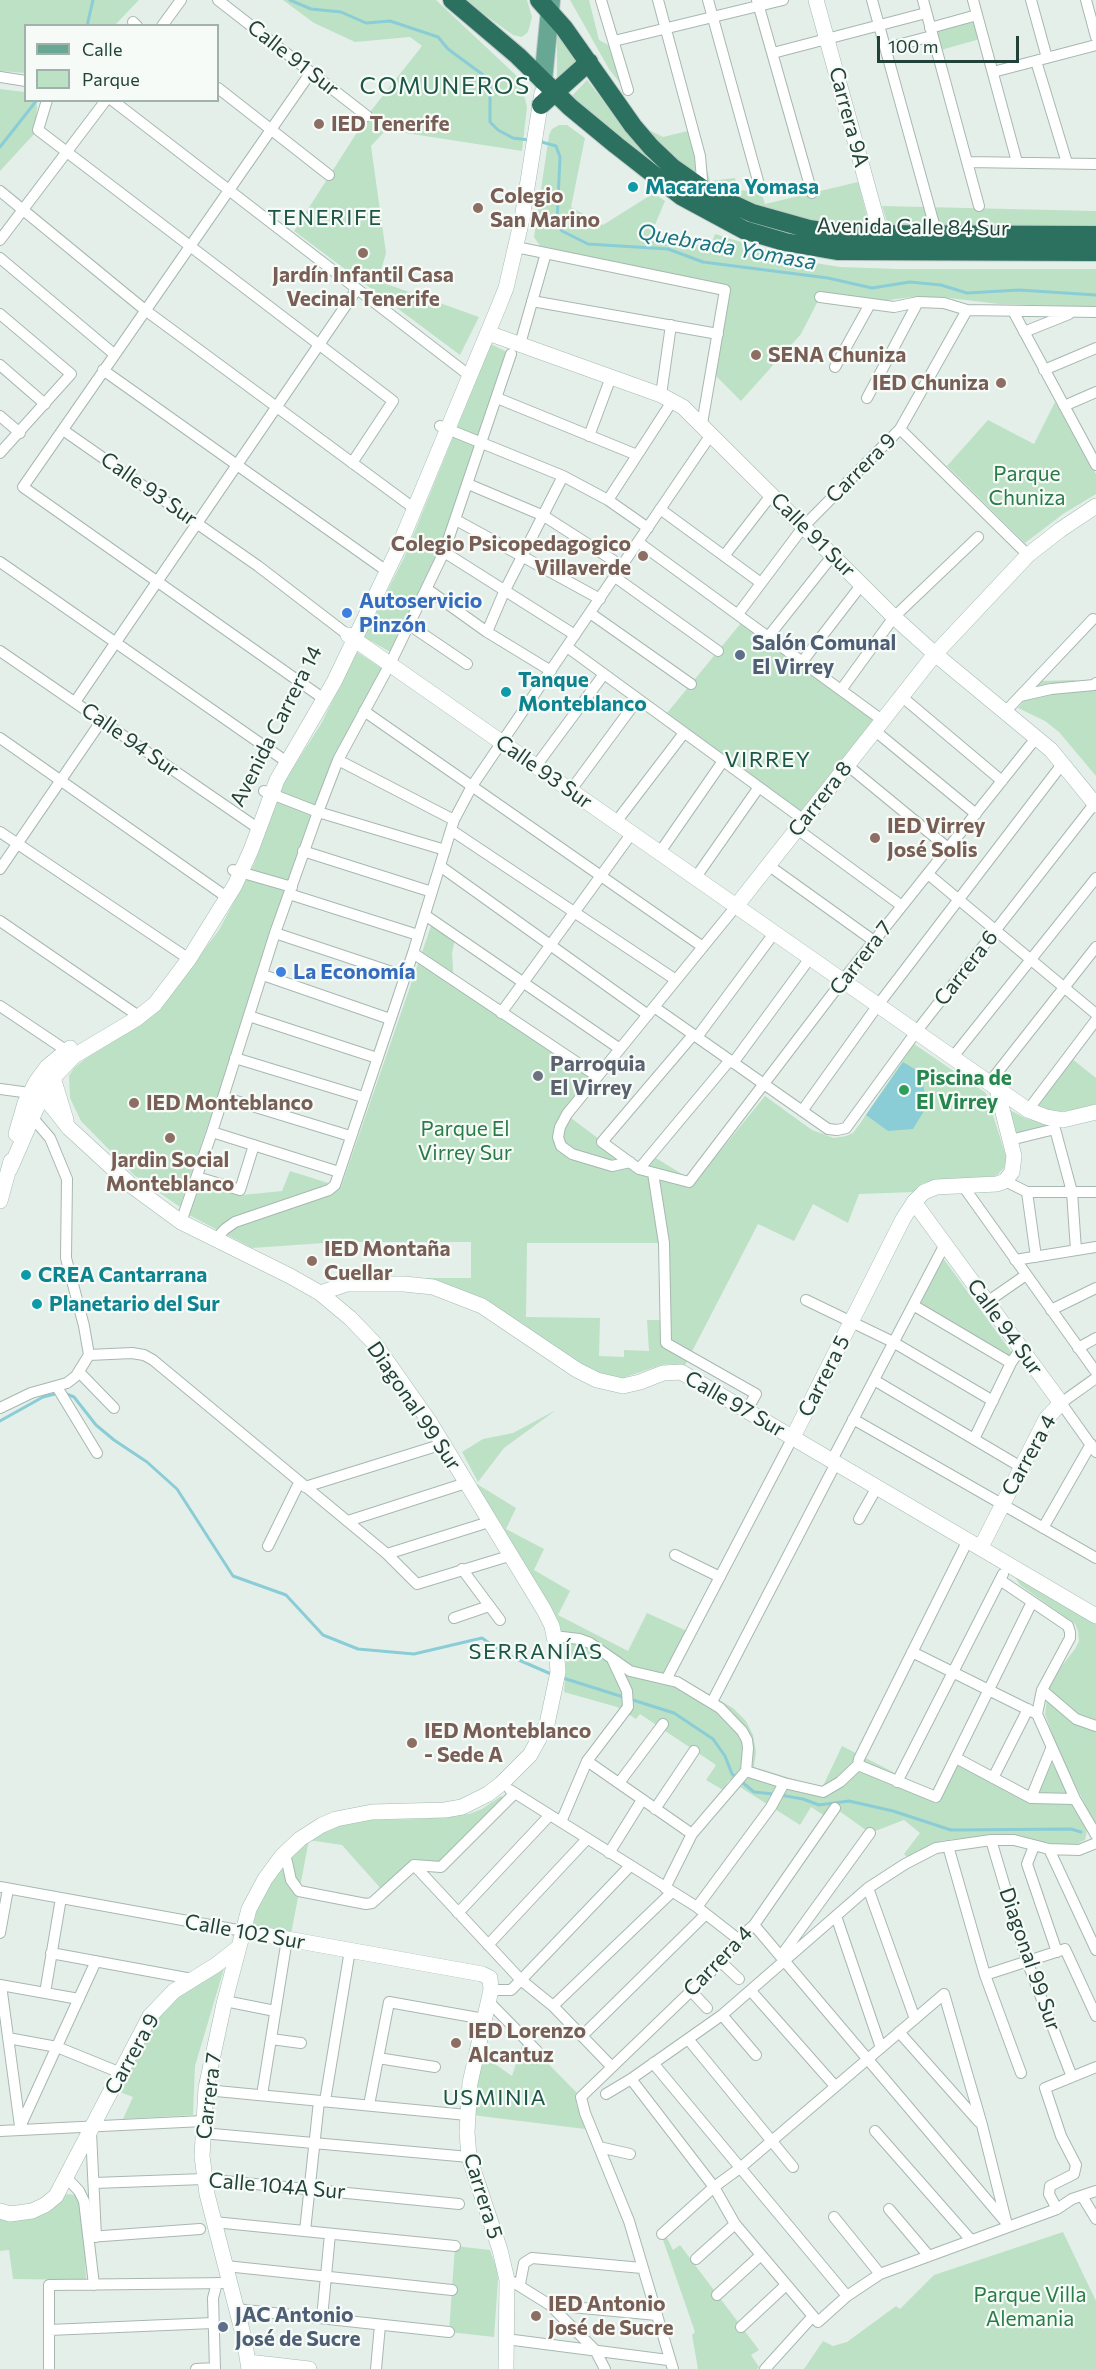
<!DOCTYPE html>
<meta charset="utf-8">
<style>
body{margin:0}
#map{position:relative;width:1096px;height:2369px;overflow:hidden;background:#e5efea;font-family:Commissioner,sans-serif}
canvas{display:block}
.legend{position:absolute;left:24px;top:24px;width:195px;height:78px;box-sizing:border-box;background:#f6fbf8;border:2px solid #a1b1ac;margin:0;padding:8px 10px;list-style:none;font-size:18px;color:#224239}
.legend li{display:flex;align-items:center;gap:12px;height:30px}
.legend b{width:30px;border:2px solid #a1b1ac}
.scale{position:absolute;left:877px;top:36px;width:142px;height:27px;box-sizing:border-box;border:3px solid #224239;border-top:0;padding-left:8px;font-size:18px;line-height:21px;white-space:nowrap;color:#224239;-webkit-text-stroke:4px #f6fbf8;paint-order:stroke}
</style>
<div id="map">
<canvas width="1096" height="2369"></canvas>
<ul class="legend">
<li><b style="height:8px;background:#67a794"></b>Calle</li>
<li><b style="height:16px;background:#bde1c5"></b>Parque</li>
</ul>
<div class="scale">100 m</div>
</div>
<script>
const g = document.querySelector('canvas').getContext('2d');
g.lineJoin = 'round';
function fill(path, color) {
  g.fillStyle = color;
  g.fill(path, 'evenodd');
}
function poly(rows) {
  const path = new Path2D();
  for (const r of rows) {
    path.moveTo(r[0], r[1]);
    for (let i = 2; i < r.length; i += 2) path.lineTo(r[i], r[i + 1]);
  }
  return path;
}
function trace(path, color, width, dash) {
  g.strokeStyle = color;
  g.lineWidth = width;
  g.lineCap = dash ? 'butt' : 'round';
  g.setLineDash(dash || []);
  g.stroke(path);
}
function label(font, color, halo, rows, align = 'center') {
  g.font = font + ' Commissioner,sans-serif';
  g.lineWidth = 4.5;
  g.setLineDash([]);
  g.textBaseline = 'middle';
  g.strokeStyle = halo;
  g.fillStyle = color;
  for (const [text, x, y, turn = 0] of rows) {
    g.save();
    g.translate(x, y);
    g.rotate((+turn || 0) * Math.PI / 180);
    g.textAlign = isNaN(turn) ? turn : align;
    if (halo) g.strokeText(text, 0, 0);
    g.fillText(text, 0, 0);
    g.restore();
  }
}
fill(poly([
 [0,0,139,0,115,25,26,26,25,73,0,71],
 [283,0,436,0,520,79,527,107,522,151,386,130,371,146,386,253,378,281,479,317,460,355,294,231,370,112,422,46,410,37,355,42,314,23],
 [464,0,527,0,532,17,528,32,522,37,513,35],
 [570,0,589,0,599,40,616,49,630,96,609,69],
 [974,17,980,39,941,50,934,28],
 [557,35,577,60,557,80],
 [587,80,618,120,664,168,662,172,569,99],
 [0,89,25,92,26,100,36,101,37,107,35,133,0,171],
 [559,125,567,125,585,138,571,207,603,225,654,193,665,201,651,234,710,248,715,234,803,261,840,267,899,269,1096,269,1096,307,999,304,941,297,912,297,881,301,820,297,801,334,741,401,711,371,725,290,548,249,540,246,534,237,549,135,552,129],
 [639,125,663,137,696,129,710,181,735,178,738,190,761,192,765,204,858,182,870,228,840,226,790,218,733,198,687,168],
 [882,206,1096,211,1096,226,888,225],
 [491,344,507,352,445,544,392,653,364,637,404,558],
 [1055,402,1096,474,1096,494,1063,514,1025,543,947,466,988,420,1034,444],
 [741,623,875,721,802,813,667,713],
 [357,652,383,669,318,802,180,1207,134,1175,81,1121,70,1098,69,1076,74,1068,85,1059,139,1024,161,1007,219,930,254,864,282,785,321,724],
 [1074,680,1094,685,1096,683,1096,776,1059,732,1045,721,1018,708,1040,681],
 [432,923,455,939,452,953,454,984,591,1077,563,1112,639,1169,651,1155,695,1182,765,1096,812,1130,834,1138,846,1136,853,1133,859,1125,914,1044,986,1093,1005,1153,1007,1160,1004,1168,997,1175,990,1178,923,1183,917,1187,915,1192,859,1194,848,1223,813,1204,794,1241,758,1224,684,1367,670,1364,661,1365,620,1379,585,1370,486,1304,424,1278,471,1278,471,1242,339,1242,252,1248,187,1214,201,1181,242,1195,282,1191,290,1171,341,1187],
 [527,1243,661,1243,661,1320,647,1320,649,1351,624,1350,624,1357,599,1356,600,1318,526,1317],
 [1071,1058,1096,1078,1096,1105,1074,1110,1050,1112,1034,1105],
 [1006,1108,1027,1119,1049,1123,1050,1127,1014,1136],
 [943,1258,1012,1353,1010,1357,919,1304],
 [556,1410,504,1448,478,1482,462,1452,483,1439,513,1433],
 [477,1484,516,1508,506,1529,544,1549,534,1570,570,1591,558,1615,628,1651,647,1613,687,1631,667,1671,733,1708,746,1721,753,1735,756,1752,754,1767,822,1788,842,1746,942,1797,958,1765,1033,1802,1052,1763,1087,1831,1085,1840,1077,1844,1059,1844,987,1836,956,1839,940,1841,907,1857,904,1854,920,1833,904,1820,870,1833,835,1808,828,1818,811,1807,800,1825,729,1780,723,1790,706,1780,716,1765,640,1714,636,1719,617,1707,564,1692,566,1668,565,1647,560,1626,474,1487],
 [1015,1577,1096,1622,1096,1826,1059,1753,1045,1714,1048,1690,1053,1677,1075,1649,1079,1641,1078,1631,1075,1624,1020,1585],
 [501,1796,504,1799,441,1862,414,1859,382,1890,342,1845,309,1840,291,1934,250,1927,256,1908,277,1871,292,1854,309,1840,322,1832,342,1825,368,1820,421,1819,469,1814,482,1809],
 [225,1965,195,2066,193,2115,123,2119,133,2097,120,2092,151,2027,164,2009,177,1997],
 [524,2039,577,2093,576,2103,585,2129,472,2115,481,2054,512,2076],
 [65,2194,78,2195,83,2208,86,2280,13,2279,9,2250,0,2251,0,2217],
 [1063,2232,1096,2301,1096,2369,804,2369,823,2341,833,2346,847,2342,896,2306,900,2309,934,2275],
 [666,2236,673,2250,680,2245,759,2350,751,2355,759,2367,757,2369,698,2369,692,2335,695,2332,662,2237],
 [455,2246,490,2250,497,2269,498,2280,494,2337,449,2332]
]), '#bde1c5');
fill(poly([
 [903,1062,921,1073,927,1106,913,1129,888,1131,866,1115]
]), '#8acdd6');
trace(poly([
 [290,0,311,9,341,12,366,23,390,21,438,37,448,49,490,80,490,122,498,130,513,138,529,140],
 [87,26,93,0],
 [538,141,556,146,560,157,557,222,562,231,588,244,668,249,703,262,828,278,872,288,910,282,941,285,967,293,1019,290,1096,295],
 [0,147,37,100],
 [64,1393,74,1397,96,1425,114,1440,147,1462,177,1489,233,1576,286,1595,323,1635,358,1649,414,1654,482,1638,505,1654,551,1674],
 [0,1421,43,1397,55,1394],
 [563,1678,674,1713,713,1739,725,1756,732,1774,737,1778],
 [742,1782,754,1792,773,1794],
 [780,1795,803,1799,819,1805,849,1801,893,1811,951,1830,1071,1829,1081,1832]
]), '#8acdd6', 3);
const street = poly([
 [218,0,367,116],
 [601,0,628,90],
 [658,0,700,156,702,179,700,186],
 [708,0,760,188],
 [757,0,812,193],
 [872,0,937,235],
 [923,0,979,206],
 [973,0,1017,162],
 [1031,0,1047,58],
 [1086,0,1096,37],
 [133,22,137,26],
 [162,26,181,0],
 [930,28,977,15],
 [614,41,783,0],
 [886,48,932,36],
 [773,53,926,13],
 [1036,61,1067,163],
 [311,72,23,487,324,699],
 [993,72,1096,45],
 [0,77,26,81],
 [218,88,329,175],
 [47,100,38,130,393,401,352,463],
 [112,100,470,376],
 [967,162,1096,164],
 [0,191,145,310,415,509],
 [0,240,106,100],
 [516,247,725,290,702,424],
 [0,258,114,354],
 [820,297,894,307,918,302,944,303,967,310,1096,312],
 [532,301,718,334],
 [1013,311,1096,465],
 [0,314,71,374,0,453],
 [1024,332,1069,314],
 [520,344,546,253],
 [0,365,45,404],
 [835,367,870,304],
 [103,370,388,572],
 [1044,370,1096,348],
 [661,395,671,325],
 [497,398,637,455],
 [867,398,918,302],
 [1064,406,1096,392],
 [0,416,20,433],
 [440,426,563,476,608,500,648,528],
 [900,429,1028,555],
 [63,430,258,566,348,635],
 [589,436,611,377],
 [468,484,544,516,622,566],
 [608,500,673,400],
 [660,509,761,583],
 [456,520,600,599],
 [638,542,882,720],
 [444,552,575,635],
 [724,556,772,494],
 [0,562,287,762],
 [615,577,718,651],
 [427,589,487,632,551,671],
 [590,613,691,684],
 [738,614,804,526,900,429,967,310],
 [408,624,467,664],
 [487,632,504,592,563,476],
 [768,637,833,555],
 [567,647,804,820],
 [0,651,259,829],
 [802,662,862,584],
 [841,690,894,617,978,537],
 [901,696,1002,781],
 [1020,696,1051,689,1094,685,1096,683],
 [75,702,357,289],
 [364,711,703,947],
 [1005,712,1093,619],
 [874,730,976,814],
 [0,738,228,898],
 [338,760,454,820],
 [847,765,948,848],
 [536,766,604,674],
 [571,790,638,699],
 [264,791,318,812,445,850],
 [616,822,684,733],
 [797,829,902,906],
 [451,830,676,980],
 [0,832,189,959],
 [303,851,432,892],
 [660,852,723,761],
 [768,865,874,941],
 [440,866,648,1015],
 [0,869,102,720],
 [233,870,292,887],
 [928,874,1096,1014],
 [696,877,759,787],
 [289,894,418,935],
 [425,915,620,1049],
 [0,921,140,1017],
 [275,933,404,976],
 [413,953,597,1076],
 [263,975,390,1019],
 [0,1006,67,1051],
 [654,1007,828,1129,837,1130,846,1128,916,1032,1095,803],
 [501,1013,632,833],
 [249,1016,377,1058],
 [693,1035,602,1142,639,1169,689,1182,843,980,1036,738],
 [697,1037,775,932],
 [235,1058,363,1097],
 [952,1058,1096,878],
 [733,1063,810,958],
 [989,1083,1096,947],
 [0,1089,30,1093],
 [223,1097,350,1136],
 [1028,1110,1096,1020],
 [802,1111,878,1005,1063,763],
 [212,1132,339,1172],
 [1010,1140,1055,1129,1072,1192,1076,1250],
 [630,1162,612,1166,572,1154,561,1146,558,1137,560,1127,567,1114,737,905],
 [639,1169,730,1060],
 [653,1173,664,1243,666,1343,756,1394,747,1410],
 [197,1177,240,1190,254,1145],
 [1005,1181,1027,1192,1096,1192],
 [963,1186,1096,1372],
 [1027,1192,1036,1257],
 [181,1222,212,1132,275,933,318,812,338,760,390,664,444,552,511,354],
 [215,1240,225,1229,235,1222,329,1190,335,1185,413,953,454,820,472,786,712,433],
 [1015,1260,1096,1247],
 [806,1300,893,1342,993,1401],
 [987,1302,1026,1275],
 [913,1305,1011,1363],
 [1051,1310,1096,1288],
 [1078,1348,1096,1338],
 [89,1355,132,1353,144,1355,153,1360,387,1554,417,1584,509,1556],
 [79,1372,114,1408],
 [1096,1378,1061,1403,1096,1452],
 [874,1380,1021,1467],
 [57,1387,97,1453],
 [0,1408,31,1393,67,1383,76,1376,89,1355,84,1326,66,1258,67,1179,50,1138,32,1117],
 [853,1419,1096,1558],
 [974,1439,1011,1363,1021,1348],
 [832,1460,945,1244],
 [305,1487,443,1444],
 [859,1519,877,1487],
 [348,1521,466,1483],
 [1043,1528,1091,1444],
 [968,1540,859,1759,858,1765,936,1797,1032,1602],
 [268,1546,299,1483],
 [387,1554,489,1522],
 [675,1555,720,1577],
 [462,1569,500,1620],
 [1000,1580,1068,1626,1070,1632,1070,1638,1042,1690,1037,1714,1075,1799,1096,1835],
 [454,1618,489,1606],
 [554,1636,579,1639,590,1643,630,1671,677,1682,720,1708,742,1731,747,1740,748,1748,746,1771,692,1834,665,1888],
 [912,1652,1037,1714],
 [667,1678,793,1437],
 [1042,1690,1076,1719,1096,1726],
 [712,1702,836,1463],
 [956,1758,1031,1798,1075,1799],
 [587,1761,692,1834],
 [746,1771,784,1783,823,1792,840,1782,858,1765],
 [993,1778,1028,1709],
 [897,1782,1003,1574],
 [619,1783,663,1724],
 [510,1790,697,1907,738,1939],
 [1031,1798,1051,1749],
 [655,1809,694,1751],
 [561,1822,587,1761,628,1707,627,1691,612,1659],
 [991,1840,1027,1961,1072,2077],
 [948,1846,985,1975,1021,2073],
 [1034,1846,1027,1864,1057,1952],
 [1049,1849,1096,1950],
 [285,1853,291,1880,299,1891,366,1904,372,1903,414,1865,441,1867,515,1793],
 [609,1853,642,1800],
 [414,1865,521,1980,553,2006,611,2066],
 [0,1887,243,1931],
 [868,1888,915,2019],
 [697,1907,771,1807,784,1783],
 [458,1913,550,1815],
 [836,1916,881,2048],
 [754,1925,1004,2220],
 [0,1933,8,1889],
 [488,1945,587,1839],
 [51,1953,192,1979],
 [781,1956,870,1833],
 [721,1962,739,1979],
 [985,1975,1065,1949,1096,2016],
 [0,1985,79,1999],
 [1,1985,20,2126],
 [491,1990,511,1990,521,1980,630,1866],
 [691,1991,707,2008],
 [751,1991,835,2086],
 [45,1993,61,1898],
 [225,2001,275,2011],
 [488,2001,537,2051],
 [553,2006,672,1892],
 [722,2015,756,2055],
 [899,2032,979,2122],
 [582,2036,706,1914],
 [8,2038,57,2047,121,2073],
 [271,2039,301,2043],
 [688,2039,793,2167],
 [378,2058,435,2067],
 [653,2063,847,2296],
 [631,2079,714,2187,735,2224,818,2322,847,2296,880,2274,1057,2209,1072,2199,1096,2191],
 [206,2090,467,2115],
 [606,2094,631,2079,722,2015,868,1888,905,1864,936,1848,991,1840,1014,1840,1049,1849,1079,1850,1096,1843],
 [262,2095,287,1939],
 [325,2101,350,1950],
 [369,2105,389,2002,484,2019],
 [20,2127,96,1961],
 [0,2131,203,2121],
 [875,2131,971,2240],
 [91,2132,96,2237],
 [202,2133,469,2157],
 [599,2147,630,2154],
 [66,2177,79,2191,84,2201,94,2285],
 [94,2183,204,2179,459,2204],
 [1082,2196,1096,2219],
 [889,2209,928,2255],
 [1057,2209,1049,2194,1050,2186,1074,2174,1076,2165,1061,2136,1045,2088,1096,2067],
 [834,2217,880,2274],
 [214,2222,455,2246],
 [305,2231,319,2101],
 [662,2234,714,2187,740,2168,944,1994,982,2125,1006,2221],
 [89,2237,200,2229],
 [696,2259,735,2224],
 [226,2266,452,2290],
 [513,2282,550,2305,595,2350,605,2369],
 [520,2284,524,2263,532,2258,642,2268],
 [717,2295,761,2255],
 [550,2305,657,2315],
 [236,2309,449,2332],
 [322,2318,330,2234],
 [741,2327,786,2285],
 [49,2330,213,2323],
 [506,2339,668,2360],
 [49,2369,49,2285,230,2283],
 [196,2369,215,2368],
 [215,2369,213,2298,217,2283],
 [376,2369,380,2325],
 [673,2369,629,2221,585,2113,581,2097,721,1962,738,1939,754,1925,835,1808],
 [765,2369,813,2316]
]);
const secondary = poly([
 [816,0,881,235],
 [488,333,661,395,683,407,894,617,935,654,1051,750,1096,805],
 [348,635,1028,1110,1046,1117,1063,1120,1096,1112],
 [737,905,935,654,1028,555,1060,530,1096,506],
 [51,1071,66,1120],
 [36,1082,50,1104,69,1128,132,1186,181,1222,290,1276,320,1293,350,1318,375,1344,429,1421,544,1610,552,1626,556,1646,558,1672,547,1724,530,1755,501,1784,488,1794,462,1807,445,1810,372,1812,336,1819,322,1825,300,1839,282,1856,265,1879,249,1909,224,2004,206,2088,202,2156,207,2194,244,2338,249,2369],
 [16,1134,25,1103,36,1082,47,1067,70,1048],
 [10,1169,36,1109,54,1077,74,1056,136,1019,155,1004,189,959,235,885,251,850,277,780,334,682,397,551,498,308,506,288,522,219,542,93],
 [0,1201,11,1161],
 [914,1202,1061,1403,1046,1419,981,1547],
 [320,1293,347,1284,404,1284,433,1287,482,1306,577,1370,597,1380,623,1386,640,1382,663,1373,681,1372,1096,1616],
 [793,1437,903,1219,914,1202,924,1192,936,1187,997,1184,1005,1181,1012,1172,1014,1156,997,1089],
 [243,1931,482,1974,490,1978,491,1990,470,2083,467,2132,469,2157,500,2250,507,2280,506,2369],
 [0,2211,10,2214,32,2211,45,2205,56,2196,150,2016,174,1991,216,1965,239,1947],
 [248,2362,309,2369]
]);
const primary = poly([
 [543,81,551,0]
]);
const highway = poly([
 [452,0,518,56,570,107,616,145,681,196,744,230,785,242,837,251,1096,252],
 [539,0,564,28,633,126,651,147,672,167,709,193,752,213,809,229,842,234,1096,235],
 [541,105,589,62]
]);
trace(street, '#a7b8b1', 12);
trace(secondary, '#a2bbb2', 16);
trace(primary, '#c1cac8', 20);
trace(highway, '#c1cac8', 20);
trace(street, '#fff', 10);
trace(secondary, '#fff', 15);
trace(primary, '#67a794', 18);
trace(highway, '#2c7160', 18);
for (const [x, y, r, color] of [
 [319,124,6,"#8d6e63"],
 [633,187,6,"#0f9aa8"],
 [478,208,6,"#8d6e63"],
 [363,253,6,"#8d6e63"],
 [756,355,6,"#8d6e63"],
 [1001,383,6,"#8d6e63"],
 [643,556,6,"#8d6e63"],
 [347,613,6,"#3f7fe0"],
 [740,655,6,"#5c6f8a"],
 [506,692,6,"#0f9aa8"],
 [875,838,6,"#8d6e63"],
 [281,972,6,"#3f7fe0"],
 [538,1076,6,"#6b7280"],
 [904,1090,6,"#2e9e5b"],
 [134,1103,6,"#8d6e63"],
 [170,1138,6,"#8d6e63"],
 [312,1261,6,"#8d6e63"],
 [26,1275,6,"#0f9aa8"],
 [37,1304,6,"#0f9aa8"],
 [412,1743,6,"#8d6e63"],
 [456,2043,6,"#8d6e63"],
 [536,2316,6,"#8d6e63"],
 [223,2327,6,"#5c6f8a"]
]) {
  const dot = new Path2D();
  dot.arc(x, y, r, 0, 2 * Math.PI);
  g.fillStyle = color;
  g.fill(dot);
  trace(dot, '#f6fbf8', 2);
}
label('21px', '#224239', '#f6fbf8', [
 ["Calle 91 Sur",293,58,38],
 ["Carrera 9A",849,117,75],
 ["Avenida Calle 84 Sur",913,227,1],
 ["Carrera 9",861,468,-45],
 ["Calle 93 Sur",149,489,35],
 ["Calle 91 Sur",813,535,45],
 ["Avenida Carrera 14",276,726,-63],
 ["Calle 94 Sur",130,740,35],
 ["Calle 93 Sur",544,772,35],
 ["Carrera 8",820,799,-52],
 ["Carrera 7",861,958,-52],
 ["Carrera 6",966,968,-52],
 ["Calle 94 Sur",1005,1327,54],
 ["Carrera 5",824,1376,-63],
 ["Calle 97 Sur",735,1404,30],
 ["Diagonal 99 Sur",414,1406,56],
 ["Carrera 4",1029,1455,-61],
 ["Calle 102 Sur",245,1932,10],
 ["Diagonal 99 Sur",1030,1959,71],
 ["Carrera 4",718,1961,-46],
 ["Carrera 9",132,2054,-61],
 ["Carrera 7",209,2096,-83],
 ["Calle 104A Sur",277,2186,5],
 ["Carrera 5",483,2196,73]
]);
label('bold 21px', '#785e54', '#f6fbf8', [
 ["IED Tenerife",331,124],
 ["Colegio",490,196],
 ["San Marino",490,220],
 ["Jardín Infantil Casa",363,275,"center"],
 ["Vecinal Tenerife",363,299,"center"],
 ["SENA Chuniza",768,355],
 ["IED Chuniza",989,383,"right"],
 ["Colegio Psicopedagogico",631,544,"right"],
 ["Villaverde",631,568,"right"],
 ["IED Virrey",887,826],
 ["José Solis",887,850],
 ["IED Monteblanco",146,1103],
 ["Jardin Social",170,1160,"center"],
 ["Monteblanco",170,1184,"center"],
 ["IED Montaña",324,1249],
 ["Cuellar",324,1273],
 ["IED Monteblanco",424,1731],
 ["- Sede A",424,1755],
 ["IED Lorenzo",468,2031],
 ["Alcantuz",468,2055],
 ["IED Antonio",548,2304],
 ["José de Sucre",548,2328]
], 'left');
label('bold 21px', '#0d838f', '#f6fbf8', [
 ["Macarena Yomasa",645,187],
 ["Tanque",518,680],
 ["Monteblanco",518,704],
 ["CREA Cantarrana",38,1275],
 ["Planetario del Sur",49,1304]
], 'left');
label('21px', '#297c47', '#f6fbf8', [
 ["Parque",1027,474],
 ["Chuniza",1027,498],
 ["Parque El",465,1129],
 ["Virrey Sur",465,1153],
 ["Parque Villa",1030,2295],
 ["Alemania",1030,2319]
]);
label('bold 21px', '#366cbe', '#f6fbf8', [
 ["Autoservicio",359,601],
 ["Pinzón",359,625],
 ["La Economía",293,972]
], 'left');
label('bold 21px', '#4e5e75', '#f6fbf8', [
 ["Salón Comunal",752,643],
 ["El Virrey",752,667],
 ["JAC Antonio",235,2315],
 ["José de Sucre",235,2339]
], 'left');
label('bold 21px', '#5b616d', '#f6fbf8', [
 ["Parroquia",550,1064],
 ["El Virrey",550,1088]
], 'left');
label('bold 21px', '#27864d', '#f6fbf8', [
 ["Piscina de",916,1078],
 ["El Virrey",916,1102]
], 'left');
g.letterSpacing = '1.5px';
label('22px', '#1c5646', '#f6fbf8', [
 ["TENERIFE",325,218],
 ["VIRREY",768,760],
 ["SERRANÍAS",536,1652],
 ["USMINIA",495,2098]
]);
g.letterSpacing = '0px';
label('italic 22px', '#187483', '#f6fbf8', [
 ["Quebrada Yomasa",727,247,10]
]);
g.letterSpacing = '1.5px';
label('24px', '#1c5646', '#f6fbf8', [
 ["COMUNEROS",445,86]
]);
g.letterSpacing = '0px';
</script>
